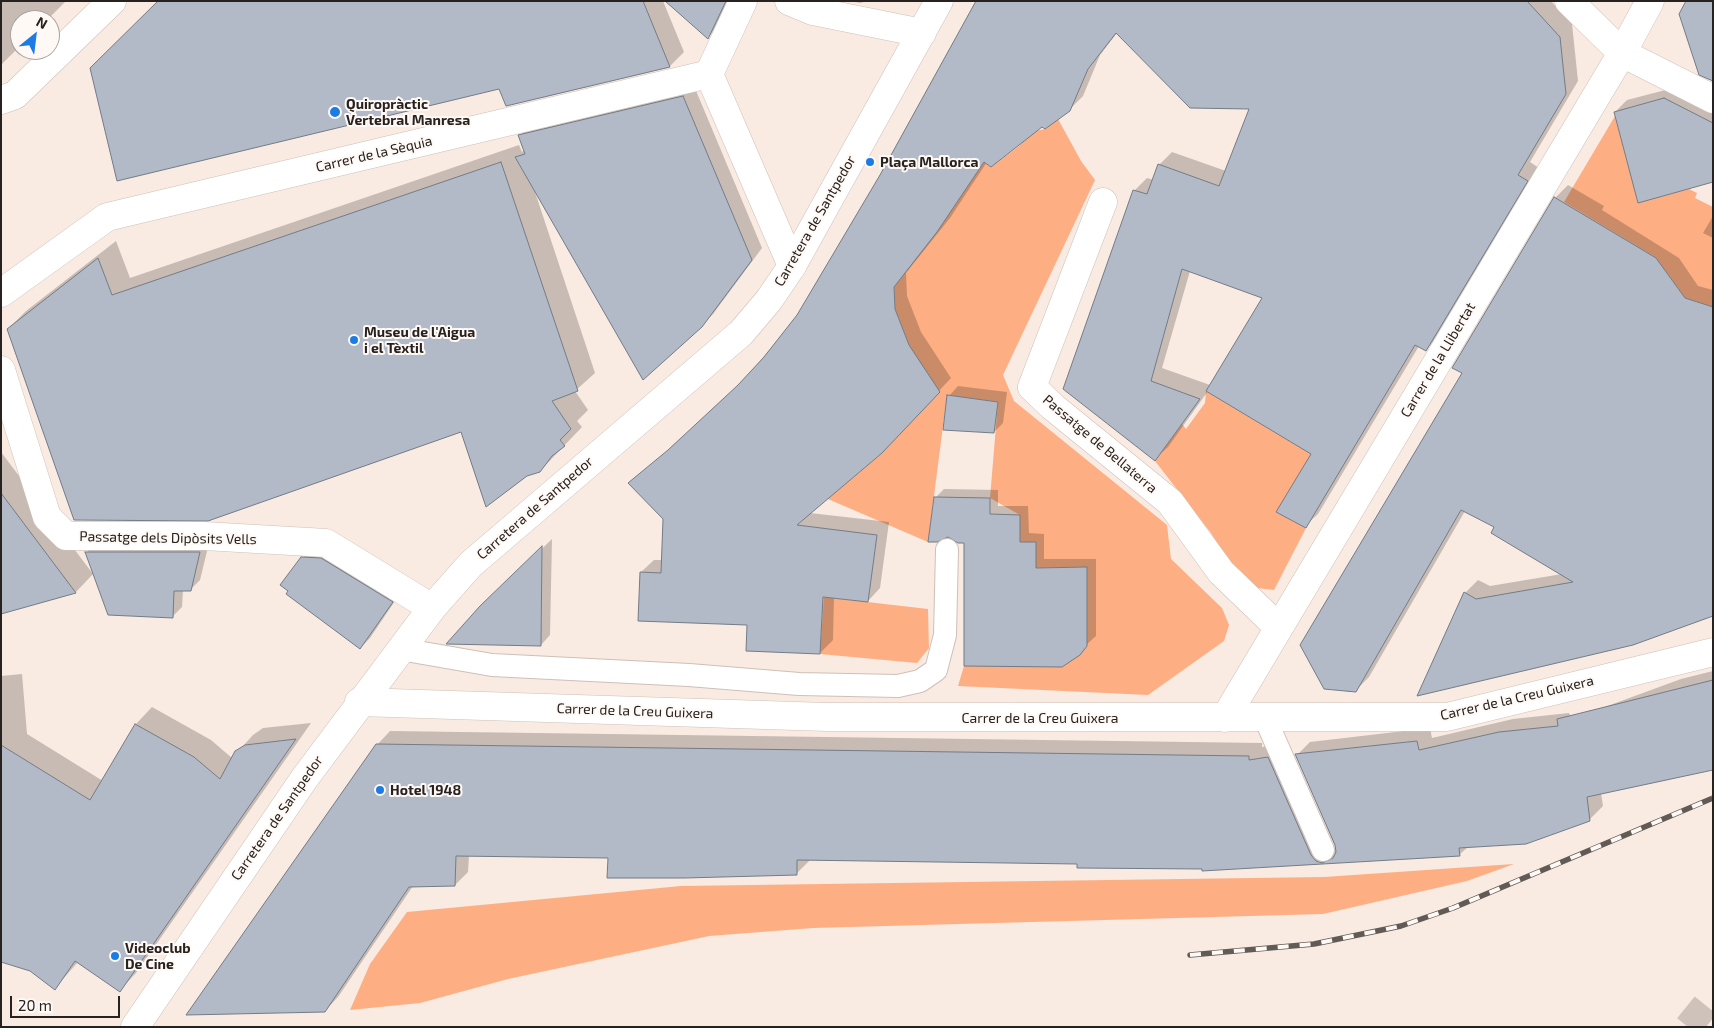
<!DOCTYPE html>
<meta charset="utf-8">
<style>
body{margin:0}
#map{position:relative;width:1714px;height:1028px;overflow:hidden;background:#f9eae2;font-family:"Exo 2",sans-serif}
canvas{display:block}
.frame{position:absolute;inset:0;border:2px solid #27221f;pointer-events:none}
.north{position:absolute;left:10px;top:10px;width:50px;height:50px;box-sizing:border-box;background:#fff9f6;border:1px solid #a9a3a0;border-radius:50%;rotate:29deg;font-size:14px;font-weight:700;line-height:20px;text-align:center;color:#27221f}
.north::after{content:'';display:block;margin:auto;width:18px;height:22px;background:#1c7be4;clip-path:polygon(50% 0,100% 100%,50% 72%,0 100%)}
.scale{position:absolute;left:10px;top:996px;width:110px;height:22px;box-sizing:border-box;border:2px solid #27221f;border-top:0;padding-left:6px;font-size:15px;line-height:18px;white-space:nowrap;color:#27221f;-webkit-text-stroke:4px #fff9f6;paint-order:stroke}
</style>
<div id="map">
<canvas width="1714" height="1028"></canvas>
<div class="frame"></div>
<div class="north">N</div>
<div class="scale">20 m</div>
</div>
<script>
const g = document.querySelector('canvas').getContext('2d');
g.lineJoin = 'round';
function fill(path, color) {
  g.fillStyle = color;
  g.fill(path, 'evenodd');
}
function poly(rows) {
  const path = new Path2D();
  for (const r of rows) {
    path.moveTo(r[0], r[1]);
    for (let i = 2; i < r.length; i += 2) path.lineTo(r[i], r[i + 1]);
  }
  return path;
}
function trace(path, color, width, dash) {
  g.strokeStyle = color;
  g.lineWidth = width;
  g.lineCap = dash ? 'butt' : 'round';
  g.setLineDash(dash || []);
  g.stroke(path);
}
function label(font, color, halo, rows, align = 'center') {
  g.font = font + ' "Exo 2",sans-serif';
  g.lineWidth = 4;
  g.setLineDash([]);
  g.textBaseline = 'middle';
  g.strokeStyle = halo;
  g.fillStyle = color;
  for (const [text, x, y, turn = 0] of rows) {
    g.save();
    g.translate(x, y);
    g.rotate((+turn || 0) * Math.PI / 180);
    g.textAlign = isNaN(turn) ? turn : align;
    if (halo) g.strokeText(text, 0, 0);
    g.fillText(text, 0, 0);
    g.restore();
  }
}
fill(poly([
 [1615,116,1638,202,1689,189,1697,193,1695,198,1713,207,1713,307,1685,298,1655,257,1564,202],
 [1058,119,1081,161,1095,180,1003,375,1014,401,1167,525,1171,559,1222,608,1229,625,1224,641,1148,695,958,686,964,666,1035,594,1087,593,1087,567,1036,568,1036,542,1020,542,1020,515,990,498,998,402,947,395,928,542,807,490,849,481,882,453,909,345,895,309,894,287,984,162,991,167,1019,146,1030,132,1045,129],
 [1206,391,1311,454,1277,512,1306,528,1274,590,1257,588,1236,574,1211,533,1155,461,1182,424,1186,429,1205,403],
 [824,597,928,609,929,648,917,663,820,654],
 [1514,864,1467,881,1323,914,813,928,709,936,508,979,420,1003,350,1010,370,964,407,912,681,886,1324,877]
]), '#fdaf83');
fill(poly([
 [1,1,66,1,47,20,20,20,20,46,1,65],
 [160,1,663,1,684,52,670,66,507,105,499,88],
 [667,1,733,1,722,23,708,37],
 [850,1,868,1,860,3],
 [979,1,1551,1,1572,24,1578,81,1530,162,1539,168,1438,337,1425,350,1419,346,1318,514,1305,526,1313,454,1208,391,1168,447,1155,459,1064,389,1135,190,1147,178,1154,180,1159,165,1172,152,1226,171,1251,108,1117,33,1100,55,1083,96,1069,110,987,162,950,218,906,273,907,296,921,332,951,378,894,439,810,513,889,522,880,588,868,601,834,597,833,640,820,653,748,624,641,572,654,560,663,560,664,519,630,483,683,438,745,379,798,316,864,205],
 [1190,271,1264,298,1210,385,1162,368],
 [694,86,762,248,713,314,701,326,535,192,595,373,575,391,588,410,577,421,582,427,540,471,462,430,8,329,26,311,116,241,130,278,519,145,522,152,525,149,519,136,530,125],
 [1677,87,1713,105,1713,181,1615,112,1627,100],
 [1568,185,1604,206,1602,210,1679,258,1698,286,1713,290,1713,615,1419,694,1465,593,1478,580,1490,586,1562,574,1495,526,1465,511,1369,677,1355,691,1464,373,1454,367,1555,198],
 [1713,216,1713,238,1703,233],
 [958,386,1007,392,1003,423,994,432,949,396],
 [1,452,93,574,76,592,1,612],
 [944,489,998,490,998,506,1028,506,1029,533,1044,534,1044,559,1096,559,1096,636,1086,645,965,542,935,498],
 [552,539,550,635,541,645,481,607],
 [96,543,209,543,200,580,190,590,183,590,182,607,172,617,109,614,87,552],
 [312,548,401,592,370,638,360,648,302,558],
 [1713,671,1713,769,1601,793,1603,806,1589,820,1468,847,1459,855,1203,870,1203,868,1078,863,810,860,797,873,609,857,469,855,468,872,455,885,413,886,338,997,325,1011,377,745,390,731,1262,743,1262,747,1281,745,1329,848,1337,851,1297,755,1310,742,1430,728,1432,738,1513,719,1569,713,1572,719,1681,679],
 [22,674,27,734,103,781,136,724,152,707,211,740,232,758,253,735,263,728,311,723,136,973,120,990,78,962,55,988,30,970,1,961,1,676]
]), '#0003');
const building = poly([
 [158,1,643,1,670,67,506,106,499,89,117,181,90,68,158,1],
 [665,1,726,1,708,39,665,1],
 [976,1,1527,1,1560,37,1566,94,1518,175,1528,181,1426,351,1415,345,1306,528,1276,512,1311,454,1206,391,1262,298,1182,269,1151,381,1200,399,1155,461,1063,389,1133,190,1147,194,1158,164,1219,186,1249,109,1190,108,1116,33,1088,69,1070,111,1045,129,1042,127,991,167,984,162,937,232,894,287,895,309,909,345,940,392,882,453,797,525,877,535,868,602,823,597,820,654,746,651,747,625,638,621,640,572,661,573,663,519,628,483,668,450,738,385,764,357,797,315,880,175,976,1],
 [1686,1,1713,1,1713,81,1699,75,1679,14,1686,1],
 [683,96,752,260,702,327,643,380,515,157,525,154,518,135,683,96],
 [1664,98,1713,123,1713,182,1638,203,1614,112,1664,98],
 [501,162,578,391,552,401,571,429,560,440,565,446,552,456,540,472,527,476,486,507,461,432,208,521,74,520,7,329,98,258,112,295,501,162],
 [1554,197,1656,258,1685,298,1713,307,1713,616,1633,645,1417,696,1464,592,1476,599,1573,582,1491,533,1494,527,1461,510,1356,692,1324,689,1300,645,1462,373,1452,368,1554,197],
 [947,395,998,402,994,433,943,430,947,395],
 [1,493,76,593,1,614,1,493],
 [934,497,990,498,990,514,1020,515,1020,542,1036,542,1036,568,1087,567,1087,646,1080,655,1062,667,964,666,964,543,958,543,948,537,937,542,928,542,934,497],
 [542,546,541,646,446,644,480,606,542,546],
 [85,552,200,552,191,591,174,591,173,618,108,615,85,552],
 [301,557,321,558,393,602,360,649,286,594,288,591,280,585,301,557],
 [1713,680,1713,770,1587,797,1590,821,1526,844,1459,848,1460,856,1202,871,1202,869,1077,868,1077,864,797,860,797,875,685,878,607,878,608,858,456,856,455,886,409,887,325,1012,186,1015,376,744,1249,756,1249,760,1268,757,1311,855,1316,861,1322,863,1333,858,1336,852,1335,845,1295,754,1417,741,1419,750,1499,732,1558,726,1557,719,1713,680],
 [135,724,194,757,220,779,235,751,245,745,296,739,120,992,75,961,55,990,30,971,1,962,1,745,90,800,135,724]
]);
fill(building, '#b1bac6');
trace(building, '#737b86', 1);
trace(poly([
 [1688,1027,1713,996]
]), '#cfc2bb', 28, [28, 14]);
const service = poly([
 [400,649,492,665,689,675,799,684,898,686,920,681,936,670,945,635,947,550],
 [1265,718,1323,850]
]);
const minor = poly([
 [789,1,813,11,922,33],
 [1569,1,1622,53,1713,99],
 [709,74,743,1],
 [1,100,15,95,112,1],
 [1103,202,1032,387,1053,407,1170,502,1221,572,1278,627],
 [1,293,107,217,709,74,792,266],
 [1,370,47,517,66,536,204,536,326,543,432,608],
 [359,702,827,717,1447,717,1713,652],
 [1225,718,1622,53,1650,1]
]);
const tertiary = poly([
 [135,1027,304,779,432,608,471,564,741,333,769,300,792,266,939,1]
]);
trace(service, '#cec0b8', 24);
trace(minor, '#cec0b8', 29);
trace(tertiary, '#cec0b8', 29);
trace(service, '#fff', 22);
trace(minor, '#fff', 28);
trace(tertiary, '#fff', 28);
const rail = poly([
 [1190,955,1314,944,1401,926,1453,908,1713,798]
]);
trace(rail, '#615a55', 5.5);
trace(rail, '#fff9f6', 4, [11]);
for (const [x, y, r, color] of [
 [335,112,6,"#1c7be4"],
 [870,162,5,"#1c7be4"],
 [354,340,5,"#1c7be4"],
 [380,790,5,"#1c7be4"],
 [115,956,5,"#1c7be4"]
]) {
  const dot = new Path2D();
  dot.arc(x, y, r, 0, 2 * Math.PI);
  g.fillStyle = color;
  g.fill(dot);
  trace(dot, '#fff9f6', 2);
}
label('bold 14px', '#27221f', '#fff9f6', [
 ["Quiropràctic",346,104],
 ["Vertebral Manresa",346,120],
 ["Plaça Mallorca",880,162],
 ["Museu de l'Aigua",364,332],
 ["i el Tèxtil",364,348],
 ["Hotel 1948",390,790],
 ["Videoclub",125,948],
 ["De Cine",125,964]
], 'left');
label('14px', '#27221f', '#fff9f6', [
 ["Carrer de la Sèquia",374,154,-13],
 ["Carretera de Santpedor",815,221,-60],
 ["Carrer de la Llibertat",1438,360,-59],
 ["Passatge de Bellaterra",1100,444,40],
 ["Carretera de Santpedor",535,508,-41],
 ["Passatge dels Dipòsits Vells",168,538,1],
 ["Carrer de la Creu Guixera",1517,698,-13],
 ["Carrer de la Creu Guixera",635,711,2],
 ["Carrer de la Creu Guixera",1040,718],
 ["Carretera de Santpedor",277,818,-55]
]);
</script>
